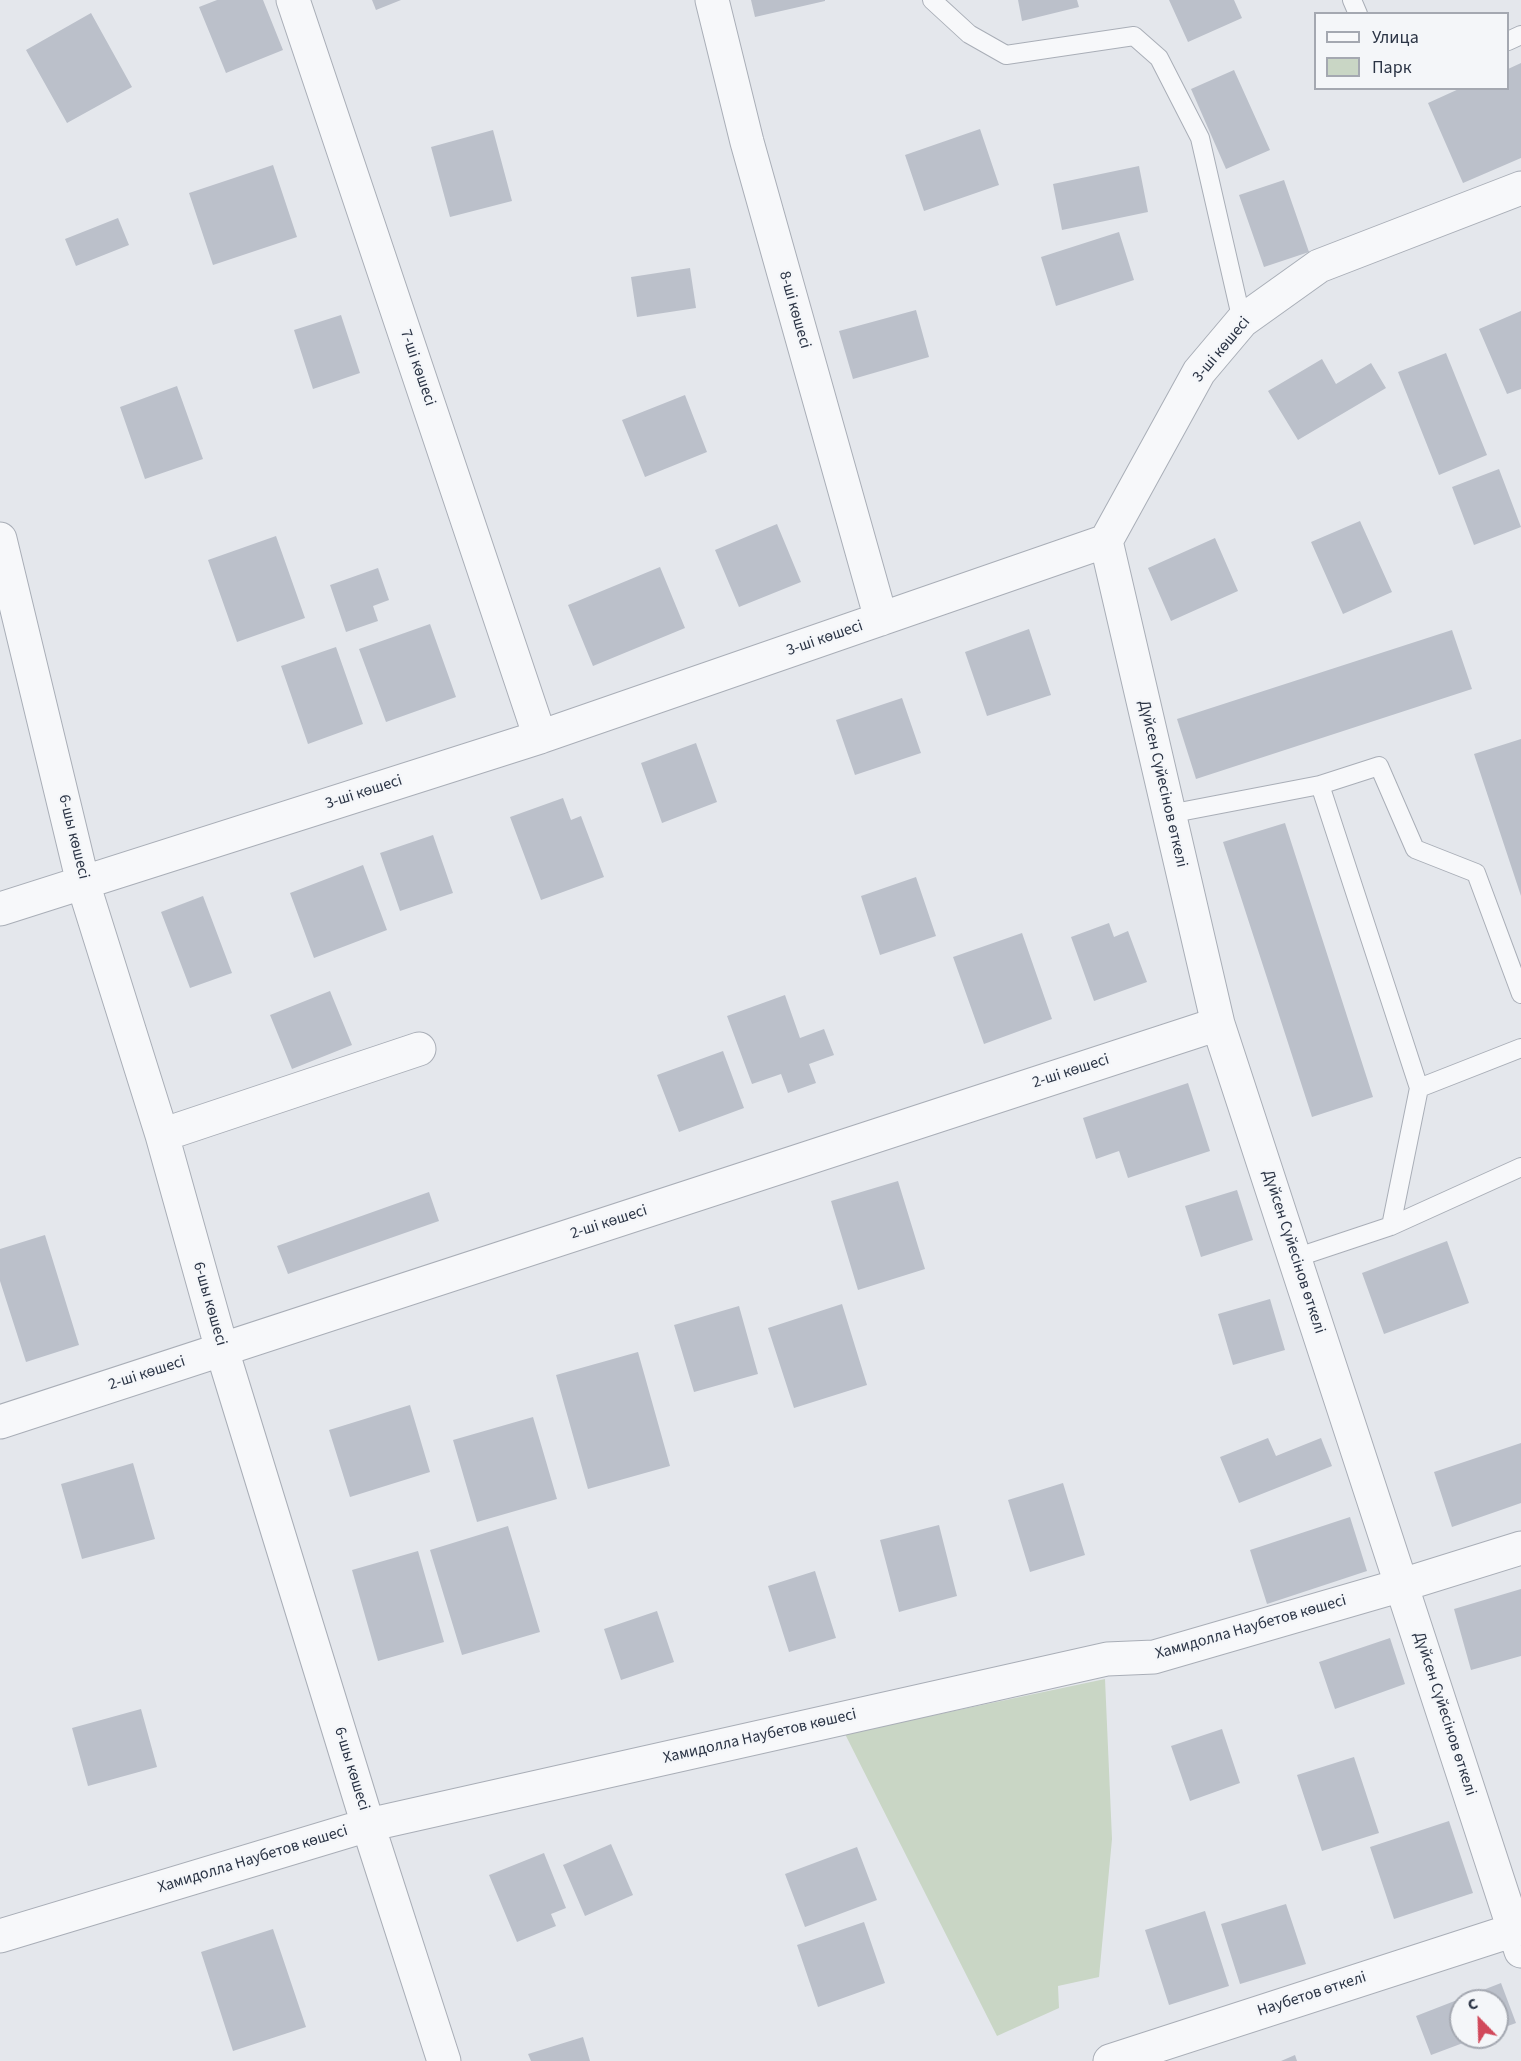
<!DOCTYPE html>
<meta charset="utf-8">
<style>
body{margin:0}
#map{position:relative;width:1521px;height:2061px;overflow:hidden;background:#e4e7ec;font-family:"Source Sans 3",sans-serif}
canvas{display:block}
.legend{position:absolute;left:1314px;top:12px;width:195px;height:78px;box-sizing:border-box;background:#f4f6f9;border:2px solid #a4a8b1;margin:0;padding:8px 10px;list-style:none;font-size:18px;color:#2b3445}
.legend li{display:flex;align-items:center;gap:12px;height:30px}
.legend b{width:30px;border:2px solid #a4a8b1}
.north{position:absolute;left:1449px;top:1989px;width:60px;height:60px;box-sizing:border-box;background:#f4f6f9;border:2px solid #a4a8b1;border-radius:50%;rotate:337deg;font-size:16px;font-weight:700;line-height:24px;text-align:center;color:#2b3445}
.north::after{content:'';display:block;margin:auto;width:21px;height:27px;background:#d1495b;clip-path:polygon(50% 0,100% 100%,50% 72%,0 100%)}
</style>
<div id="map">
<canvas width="1521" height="2061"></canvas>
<ul class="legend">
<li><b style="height:8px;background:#f7f8fa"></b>Улица</li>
<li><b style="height:16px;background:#c9d6c5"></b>Парк</li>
</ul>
<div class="north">С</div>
</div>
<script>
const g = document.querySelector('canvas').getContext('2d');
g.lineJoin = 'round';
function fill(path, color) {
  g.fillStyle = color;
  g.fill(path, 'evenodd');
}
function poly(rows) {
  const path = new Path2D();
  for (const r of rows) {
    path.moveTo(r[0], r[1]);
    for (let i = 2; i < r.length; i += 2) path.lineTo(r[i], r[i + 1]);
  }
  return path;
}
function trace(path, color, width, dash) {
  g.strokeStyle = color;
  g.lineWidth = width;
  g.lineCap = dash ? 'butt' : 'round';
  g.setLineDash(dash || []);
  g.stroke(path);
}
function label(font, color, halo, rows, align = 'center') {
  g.font = font + ' "Source Sans 3",sans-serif';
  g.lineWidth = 4.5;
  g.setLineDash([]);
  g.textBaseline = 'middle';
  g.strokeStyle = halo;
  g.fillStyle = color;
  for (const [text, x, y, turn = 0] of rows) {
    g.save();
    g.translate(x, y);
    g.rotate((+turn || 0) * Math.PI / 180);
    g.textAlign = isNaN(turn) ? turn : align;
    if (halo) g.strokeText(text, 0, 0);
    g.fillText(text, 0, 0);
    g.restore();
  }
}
fill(poly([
 [1105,1679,1112,1839,1099,1977,1058,1986,1059,2008,997,2036,845,1734]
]), '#c9d6c5');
fill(poly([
 [217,0,263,0,283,50,226,73,199,7],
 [372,0,401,0,376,10],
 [751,0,825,0,825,1,755,17],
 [1018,0,1077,0,1079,7,1022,21],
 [1169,0,1234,0,1242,18,1188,42],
 [91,13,132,87,67,123,26,50],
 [1521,63,1521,158,1463,183,1428,103,1461,88,1508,88,1508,69],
 [1234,70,1270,150,1226,169,1191,89],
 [980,129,999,185,924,211,905,155],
 [493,130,512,201,450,217,431,147],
 [273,165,297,237,213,265,189,193],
 [1139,166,1148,212,1062,230,1053,184],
 [1284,180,1309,252,1264,267,1239,195],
 [118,218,129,245,76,266,65,239],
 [1119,232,1134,280,1056,306,1041,257],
 [690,268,696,308,637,317,631,277],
 [916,310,929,357,853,379,839,331],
 [1521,311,1521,389,1507,394,1479,329],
 [341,315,360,373,313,389,294,330],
 [1446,353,1487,455,1439,475,1398,372],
 [1322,359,1336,384,1371,363,1386,388,1298,440,1268,391],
 [177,386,203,459,145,479,120,407],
 [685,395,707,452,645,477,622,420],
 [1499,469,1521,527,1474,545,1452,487],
 [1360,521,1392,592,1343,614,1311,542],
 [777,524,801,582,739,607,715,550],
 [276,536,305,618,237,642,208,560],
 [1215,538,1238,591,1171,621,1148,568],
 [660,567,685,628,593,666,568,605],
 [378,568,389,600,373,606,378,621,346,632,330,585],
 [430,624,456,697,386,722,359,649],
 [1029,629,1051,695,987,716,965,652],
 [1452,630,1472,689,1196,779,1177,719],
 [336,647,363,724,308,744,281,666],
 [902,698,921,753,855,775,836,720],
 [1521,739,1521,896,1474,754],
 [696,743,717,802,662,823,641,763],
 [563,798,571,820,581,816,604,877,541,900,510,817],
 [1285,823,1373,1097,1312,1117,1223,842],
 [433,835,453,893,400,911,380,853],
 [363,865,387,930,314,958,290,893],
 [916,877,936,936,880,955,861,896],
 [203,896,232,973,190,988,161,912],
 [1109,923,1114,937,1128,931,1147,982,1094,1001,1071,937],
 [1022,933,1052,1019,984,1044,953,957],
 [330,991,352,1045,292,1069,270,1015],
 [785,995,800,1038,824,1029,834,1055,809,1064,816,1083,788,1093,781,1074,752,1084,727,1016],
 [723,1051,744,1108,679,1132,657,1075],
 [1188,1083,1210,1151,1128,1178,1119,1151,1096,1159,1083,1118],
 [898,1181,925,1269,858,1290,831,1201],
 [1237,1190,1253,1240,1201,1257,1185,1206],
 [429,1192,439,1221,288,1274,277,1246],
 [45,1235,79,1345,26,1362,0,1281,0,1249],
 [1447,1241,1469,1303,1384,1334,1362,1273],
 [1270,1299,1285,1350,1233,1365,1218,1314],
 [842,1304,867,1385,794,1408,768,1328],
 [739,1306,758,1374,694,1392,674,1325],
 [638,1352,670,1466,588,1489,556,1375],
 [410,1405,430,1472,350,1497,329,1430],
 [533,1417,557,1499,477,1522,453,1440],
 [1268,1438,1276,1456,1321,1438,1332,1466,1239,1503,1220,1457],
 [1521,1443,1521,1503,1452,1527,1434,1472],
 [133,1463,155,1539,82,1559,61,1484],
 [1063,1483,1085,1555,1030,1572,1008,1500],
 [1350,1517,1367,1571,1267,1604,1250,1550],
 [939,1525,957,1596,899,1612,880,1540],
 [508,1526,540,1632,462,1655,430,1550],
 [418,1551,444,1642,378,1661,352,1570],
 [815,1571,836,1638,789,1652,768,1586],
 [1521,1589,1521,1656,1471,1670,1454,1609],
 [657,1611,674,1662,621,1680,604,1629],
 [1390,1638,1405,1684,1335,1709,1319,1662],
 [141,1709,157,1767,88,1786,72,1728],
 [1222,1729,1240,1783,1190,1801,1171,1746],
 [1354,1757,1379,1833,1322,1851,1297,1775],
 [1449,1821,1473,1893,1394,1919,1370,1847],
 [611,1844,633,1895,585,1916,563,1865],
 [857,1847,877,1900,805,1927,785,1874],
 [544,1853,566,1908,551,1914,556,1926,517,1942,489,1875],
 [1286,1904,1306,1964,1240,1984,1221,1924],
 [1205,1911,1229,1986,1169,2005,1145,1930],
 [864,1922,885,1983,818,2007,797,1945],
 [273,1929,306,2027,233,2051,201,1952],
 [1501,1983,1516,2023,1497,2030,1497,2001,1461,2001,1461,2037,1479,2037,1431,2055,1416,2016],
 [583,2037,590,2061,531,2061,528,2054],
 [1295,2055,1297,2061,1281,2061]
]), '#bbc0ca');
const service = poly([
 [932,0,969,34,1006,55,1134,36,1159,58,1200,138,1242,321],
 [1352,0,1358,14],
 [1508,41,1521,35],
 [1169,814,1320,785],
 [1419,1088,1320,785,1379,766,1415,849,1476,873,1521,994],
 [1391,1226,1419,1088,1521,1048],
 [1295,1258,1391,1226,1521,1167]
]);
const minor = poly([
 [293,0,540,737],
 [712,0,747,142,881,619],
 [0,539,83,883,162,1135,222,1350,368,1825,444,2061],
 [1106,541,1218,1024,1521,1951],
 [0,909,540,737,1106,541,1199,372,1242,321,1319,266,1521,188],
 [162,1135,419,1049],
 [0,1422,1218,1024],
 [0,1936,368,1825,1107,1659,1154,1657,1402,1585,1521,1548],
 [1110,2061,1514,1930]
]);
trace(service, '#a9aeb7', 20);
trace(minor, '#a9aeb7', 35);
trace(service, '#f7f8fa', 18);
trace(minor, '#f7f8fa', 33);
label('16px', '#2b3445', '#f4f6f9', [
 ["8-ші көшесі",794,310,74],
 ["3-ші көшесі",1222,350,-50],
 ["7-ші көшесі",417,368,71],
 ["3-ші көшесі",825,639,-19],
 ["Дүйсен Сүйесінов өткелі",1162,784,77],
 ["3-ші көшесі",364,793,-18],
 ["6-шы көшесі",73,837,76],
 ["2-ші көшесі",1071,1072,-18],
 ["2-ші көшесі",609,1223,-18],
 ["Дүйсен Сүйесінов өткелі",1293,1252,72],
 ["6-шы көшесі",209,1304,74],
 ["2-ші көшесі",147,1374,-18],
 ["Хамидолла Наубетов көшесі",1251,1628,-16],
 ["Дүйсен Сүйесінов өткелі",1444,1714,72],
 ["Хамидолла Наубетов көшесі",760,1737,-13],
 ["6-шы көшесі",351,1769,73],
 ["Хамидолла Наубетов көшесі",253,1860,-17],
 ["Наубетов өткелі",1312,1995,-18]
]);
</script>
